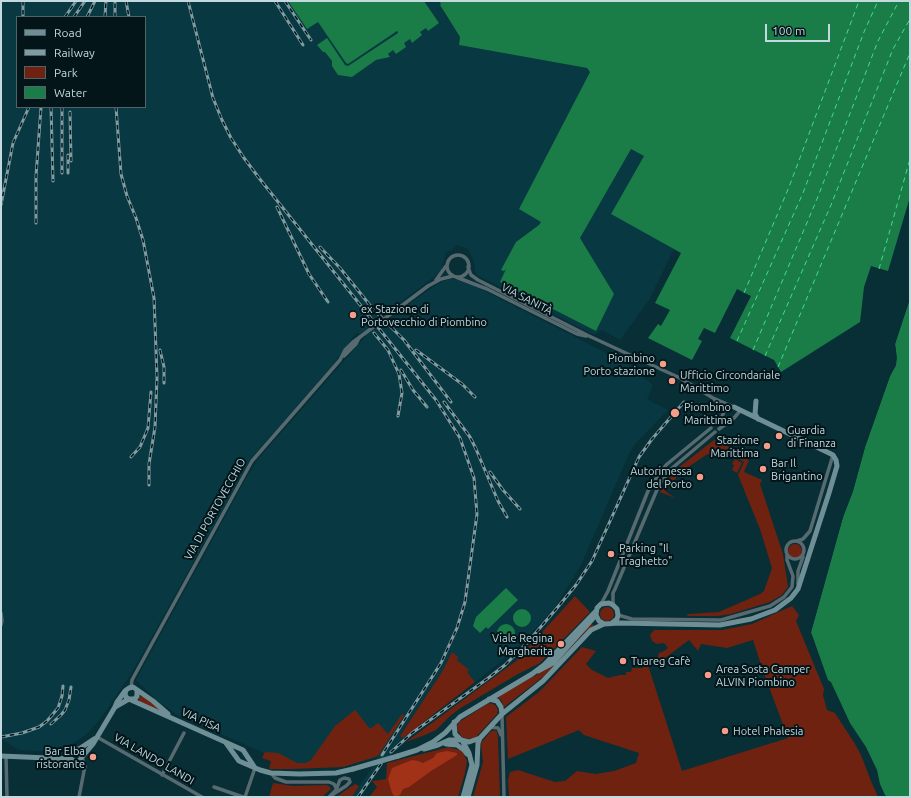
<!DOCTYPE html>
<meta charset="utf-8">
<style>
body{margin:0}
#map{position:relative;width:911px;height:798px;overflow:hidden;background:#082e36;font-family:Ubuntu,sans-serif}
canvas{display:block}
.frame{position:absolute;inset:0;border:2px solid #c1d9df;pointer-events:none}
.legend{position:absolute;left:16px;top:16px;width:130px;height:92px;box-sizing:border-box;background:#031519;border:1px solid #4f6368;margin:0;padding:5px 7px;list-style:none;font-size:12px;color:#c1d9df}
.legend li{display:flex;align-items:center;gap:8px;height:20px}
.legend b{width:20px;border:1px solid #4f6368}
.scale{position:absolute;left:765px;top:24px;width:65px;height:18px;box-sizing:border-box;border:2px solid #c1d9df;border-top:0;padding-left:5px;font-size:12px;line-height:14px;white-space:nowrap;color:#c1d9df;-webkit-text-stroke:3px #031519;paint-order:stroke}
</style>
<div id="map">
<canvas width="911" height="798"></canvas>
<div class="frame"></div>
<ul class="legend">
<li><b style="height:5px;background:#6f8f96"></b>Road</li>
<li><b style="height:5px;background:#7f9ca3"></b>Railway</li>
<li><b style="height:11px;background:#702210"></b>Park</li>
<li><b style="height:11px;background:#1a7d48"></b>Water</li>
</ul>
<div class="scale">100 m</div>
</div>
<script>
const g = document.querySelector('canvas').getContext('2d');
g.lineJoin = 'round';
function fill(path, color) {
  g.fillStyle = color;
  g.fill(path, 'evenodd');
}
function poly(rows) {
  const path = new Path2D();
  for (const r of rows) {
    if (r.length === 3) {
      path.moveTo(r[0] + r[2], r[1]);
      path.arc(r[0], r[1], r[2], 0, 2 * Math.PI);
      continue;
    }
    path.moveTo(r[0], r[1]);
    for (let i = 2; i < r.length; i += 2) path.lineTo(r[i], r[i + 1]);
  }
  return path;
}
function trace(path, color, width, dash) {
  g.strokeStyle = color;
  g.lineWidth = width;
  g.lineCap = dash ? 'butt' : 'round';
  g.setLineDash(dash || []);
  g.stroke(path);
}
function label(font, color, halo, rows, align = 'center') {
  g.font = font + ' Ubuntu,sans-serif';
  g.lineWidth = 4;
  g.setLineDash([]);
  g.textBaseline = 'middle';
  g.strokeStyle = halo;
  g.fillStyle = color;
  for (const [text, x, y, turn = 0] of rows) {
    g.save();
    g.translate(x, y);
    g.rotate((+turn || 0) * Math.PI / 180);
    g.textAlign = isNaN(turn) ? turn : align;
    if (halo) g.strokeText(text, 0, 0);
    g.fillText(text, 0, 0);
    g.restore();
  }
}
fill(poly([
 [1,1,288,1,307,29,318,21,346,63,397,31,398,33,348,66,345,65,327,39,325,51,332,61,332,66,352,77,376,60,390,57,388,54,393,50,396,53,404,43,410,39,412,42,420,32,426,27,439,23,424,1,439,1,444,13,460,37,459,45,587,68,590,72,519,209,541,221,540,225,516,242,505,269,595,330,614,294,580,238,631,149,644,156,611,214,674,249,649,300,620,340,602,330,594,335,477,275,475,271,474,261,468,249,457,245,452,250,446,252,441,270,434,277,382,316,386,321,436,285,444,281,450,279,465,281,626,363,653,385,647,399,668,410,635,444,628,456,581,565,556,606,524,641,498,664,475,682,467,672,468,670,457,660,452,652,442,672,400,735,406,742,390,756,380,768,361,797,352,797,370,771,378,757,343,767,318,768,295,767,275,753,264,753,179,716,158,701,136,680,245,480,259,458,366,336,356,333,333,365,252,457,131,674,101,718,87,734,72,744,59,749,40,751,19,750,1,739],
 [17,17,145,17,145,107,17,107]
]), '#083942');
fill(poly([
 [714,440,729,447,727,450,734,453,732,459,716,451,706,455,681,472,665,491,675,498,660,492,668,480,678,468],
 [738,455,749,460,744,472,762,480,760,484,783,554,788,587,782,595,770,602,731,614,718,616,687,616,688,614,719,612,760,594,764,591,772,568,760,529,738,475,744,462,737,458],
 [735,459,742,463,737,473,732,470,734,465,732,464],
 [795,551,7],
 [575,596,590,612,540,663,518,674,459,709,450,716,436,730,425,735,406,742,516,661],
 [792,606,799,615,796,621,824,689,823,695,827,710,835,713,855,744,861,755,871,781,878,797,509,797,508,780,510,772,518,770,555,782,565,781,577,771,596,774,614,771,636,763,639,753,584,735,579,730,508,759,506,717,539,692,582,647,596,651,586,664,592,670,608,678,620,675,626,675,626,672,631,672,632,668,643,668,646,660,647,662,682,771,788,738,763,671,753,640,727,648,701,644,698,651,689,640,661,661,658,657,659,653,664,651,668,648,664,643,657,644,652,641,650,635,654,630,722,630,752,624],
 [607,614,7],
 [591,624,594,625,585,632,544,676,504,707,501,700,497,697,552,666],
 [452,652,458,657,457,660,469,670,467,672,475,682,403,738,400,736,442,672],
 [143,696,160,709,160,711,139,701,139,697],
 [489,703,493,704,496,706,498,711,497,714,476,737,469,739,462,737,458,731,457,726,459,722],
 [355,710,370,729,378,723,388,734,402,714,404,716,378,756,343,767,292,769,269,769,271,761,262,758,265,752,278,753,297,763,306,763,311,760,335,726],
 [494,730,497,732,498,738,500,797,473,797,483,762,481,743,490,732],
 [449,747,462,751,467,761,465,773,458,797,369,797,377,787,372,781,386,779,387,763],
 [273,783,293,786,326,785,329,786,331,789,322,797,269,797],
 [355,784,359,786,352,797,336,797]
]), '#702210');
fill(poly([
 [447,751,457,753,457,755,431,771,409,787,403,789,400,795,395,797,392,793,388,779,392,768,412,760,418,761,423,763,433,758,437,753]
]), '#a13218');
fill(poly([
 [288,1,424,1,439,23,428,31,426,28,420,32,422,35,412,43,410,39,404,43,406,47,396,54,393,50,388,54,390,57,376,60,352,77,338,75,332,66,332,61,325,52,323,52,317,45,327,38,345,65,348,66,398,33,397,31,348,64,346,63,318,22,307,29],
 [439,1,910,1,910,197,888,271,871,266,864,287,860,322,781,372,774,360,730,338,751,296,737,289,715,333,704,328,698,339,702,341,692,360,648,338,658,324,661,326,670,310,655,303,681,253,611,214,644,156,631,149,580,238,614,294,596,331,500,282,506,269,504,271,501,270,516,242,539,225,541,222,519,209,590,72,587,68,459,45,460,37,440,5,441,4],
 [910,299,910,797,888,797,885,795,880,784,877,770,866,747,850,723,831,682,828,680,811,632,843,517,853,491,865,447,890,376,896,365,896,352,895,344],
 [506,588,518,600,488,629,486,627,480,633,473,626,476,617],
 [522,618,9],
 [506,633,9]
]), '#1a7d48');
fill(poly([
 [910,297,895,344,897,358,896,365,890,376,865,447,853,491,843,517,811,632,809,631,841,517,851,491,863,446,888,375,894,365,895,358,893,344,908,299]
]), '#082e36');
trace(poly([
 [879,269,910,159],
 [744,293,789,187,859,1],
 [737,341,803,193,864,32,878,1],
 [753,350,817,199,878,41,899,1],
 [765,356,831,205,893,49,910,19],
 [778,367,910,53]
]), '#3edf86', 1, [5, 4]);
trace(poly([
 [458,266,11],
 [468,267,471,275,478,280,589,336,680,378,713,398,734,407],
 [456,277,487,289,577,334,586,336],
 [436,280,446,266],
 [428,286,441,279,453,276],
 [344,356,356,344,359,338],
 [714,399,724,410],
 [715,424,721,419,725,409,733,407],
 [719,429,734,418,740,411],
 [795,550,9],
 [797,541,803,539,810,531,833,455],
 [798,584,798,571,803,557],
 [601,604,608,591,648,491,653,483,666,465,711,428],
 [613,605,613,593,615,589,659,485,671,469,715,432],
 [1,613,2,621,1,625],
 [618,615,632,619,721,620,770,606,784,597,792,587,793,576,787,560,787,555],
 [131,687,132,680,252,461,340,360,345,350,353,342,360,337],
 [502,714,504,797],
 [490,727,498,728,501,735],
 [97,737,202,797],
 [6,756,7,797],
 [271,773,275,778,286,782,329,782,334,784,336,788],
 [162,775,184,733],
 [214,787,243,797],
 [79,797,85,766,82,757],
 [245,797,255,768],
 [329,797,346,786,350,782,349,779,344,778,340,780,336,790,330,796]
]), '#576a6f', 3.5);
trace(poly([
 [756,401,755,414,758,419],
 [612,623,617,619,618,615,617,609,613,605,609,603,601,604,597,608,596,615,599,621,604,624,620,623,720,625,751,619,775,610,791,598,798,589,829,493,837,466,836,460,833,455,829,453,734,407],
 [538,671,553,663,596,615],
 [137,690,137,696,135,699,129,699,126,697,125,694,126,690,129,688,133,687,153,701,168,714],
 [489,699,497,701,501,707,502,714],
 [131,700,243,750,255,768],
 [115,707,129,699],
 [454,722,455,734,461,740,469,742,480,738,502,714,543,681,591,630,604,624],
 [226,743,239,761,260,770,271,773,299,774,336,773,353,769],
 [446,744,457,745,464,750,467,754],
 [76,755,6],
 [79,749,94,739],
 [424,749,438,745,449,740,461,740],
 [1,756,71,759],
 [398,756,417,750,433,742,445,733,460,717,532,674,544,665,596,611],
 [82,757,93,744,115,707,117,702,125,691],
 [463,797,472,765,469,753,463,742],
 [468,797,477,765,478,743,480,738]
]), '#6f8f96', 5);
const rail = poly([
 [23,1,23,17],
 [126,1,129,17],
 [188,1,213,98,222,120,231,138,244,158,259,178,436,400,460,438,474,478,477,514,465,602,457,628,441,663,382,755],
 [275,1,303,45],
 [285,1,311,40],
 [65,17,76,1],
 [74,17,85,1],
 [87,17,95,1],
 [105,17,106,1],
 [115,17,115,1],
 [51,107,53,181],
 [62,107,62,173],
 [116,107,121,174,127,196,136,218,143,240,154,298,157,377,155,427,149,464,149,485],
 [70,112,71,161],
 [68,155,68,173],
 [1,205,13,143,29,107],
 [277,207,309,274,328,302],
 [36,223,36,176,41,107],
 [320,247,340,268,373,309,404,340,451,402],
 [374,333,388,350,399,374,402,393,398,416],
 [160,350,164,367,164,383],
 [416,350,462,384,475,397],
 [401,370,413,390,427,407],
 [444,402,470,437,476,449,498,501,507,517],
 [131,457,140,447,148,428,151,392],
 [490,472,503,490,520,509],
 [51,724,61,715,65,710,69,700,71,687],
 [1,737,22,733,39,727,47,721,58,708,62,696,63,686],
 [391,752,412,733,487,679,505,665,527,643,557,608,576,585,592,561,639,457,652,439,684,402],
 [358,797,381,764]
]);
trace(rail, '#7f9ca3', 3);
trace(rail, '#031519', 1.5, [4.5]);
trace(poly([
 [360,337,428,286]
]), '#576a6f', 3.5);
trace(poly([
 [353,769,398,756]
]), '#6f8f96', 5);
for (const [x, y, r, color] of [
 [353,315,4,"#f49e89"],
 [663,364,4,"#f49e89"],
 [672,381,4,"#f49e89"],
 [675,413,5,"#f49e89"],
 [779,436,4,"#f49e89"],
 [767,446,4,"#f49e89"],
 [763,469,4,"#f49e89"],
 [700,477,4,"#f49e89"],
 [611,554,4,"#f49e89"],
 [561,644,4,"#f49e89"],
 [623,661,4,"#f49e89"],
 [708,675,4,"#f49e89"],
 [725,731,4,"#f49e89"],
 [93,757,4,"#f49e89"]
]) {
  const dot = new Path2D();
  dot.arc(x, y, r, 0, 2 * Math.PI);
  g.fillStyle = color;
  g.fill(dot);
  trace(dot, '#031519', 1.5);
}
label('11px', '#c1d9df', '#031519', [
 ["VIA SANITÀ",527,299,27],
 ["VIA DI PORTOVECCHIO",215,509,-61],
 ["VIA PISA",201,720,25],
 ["VIA LANDO LANDI",154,759,30]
]);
label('11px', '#c1d9df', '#031519', [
 ["ex Stazione di",361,309],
 ["Portovecchio di Piombino",361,322],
 ["Piombino",655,358,"right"],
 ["Porto stazione",655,371,"right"],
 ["Ufficio Circondariale",680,375],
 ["Marittimo",680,388],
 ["Piombino",684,407],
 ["Marittima",684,420],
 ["Guardia",787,430],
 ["di Finanza",787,443],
 ["Stazione",759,440,"right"],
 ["Marittima",759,453,"right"],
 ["Bar Il",771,463],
 ["Brigantino",771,476],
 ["Autorimessa",692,471,"right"],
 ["del Porto",692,484,"right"],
 ["Parking \"Il",619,548],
 ["Traghetto\"",619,561],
 ["Viale Regina",553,638,"right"],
 ["Margherita",553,651,"right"],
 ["Tuareg Cafè",631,661],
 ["Area Sosta Camper",716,669],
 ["ALVIN Piombino",716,682],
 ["Hotel Phalesia",733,731],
 ["Bar Elba",85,751,"right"],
 ["ristorante",85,764,"right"]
], 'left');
</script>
